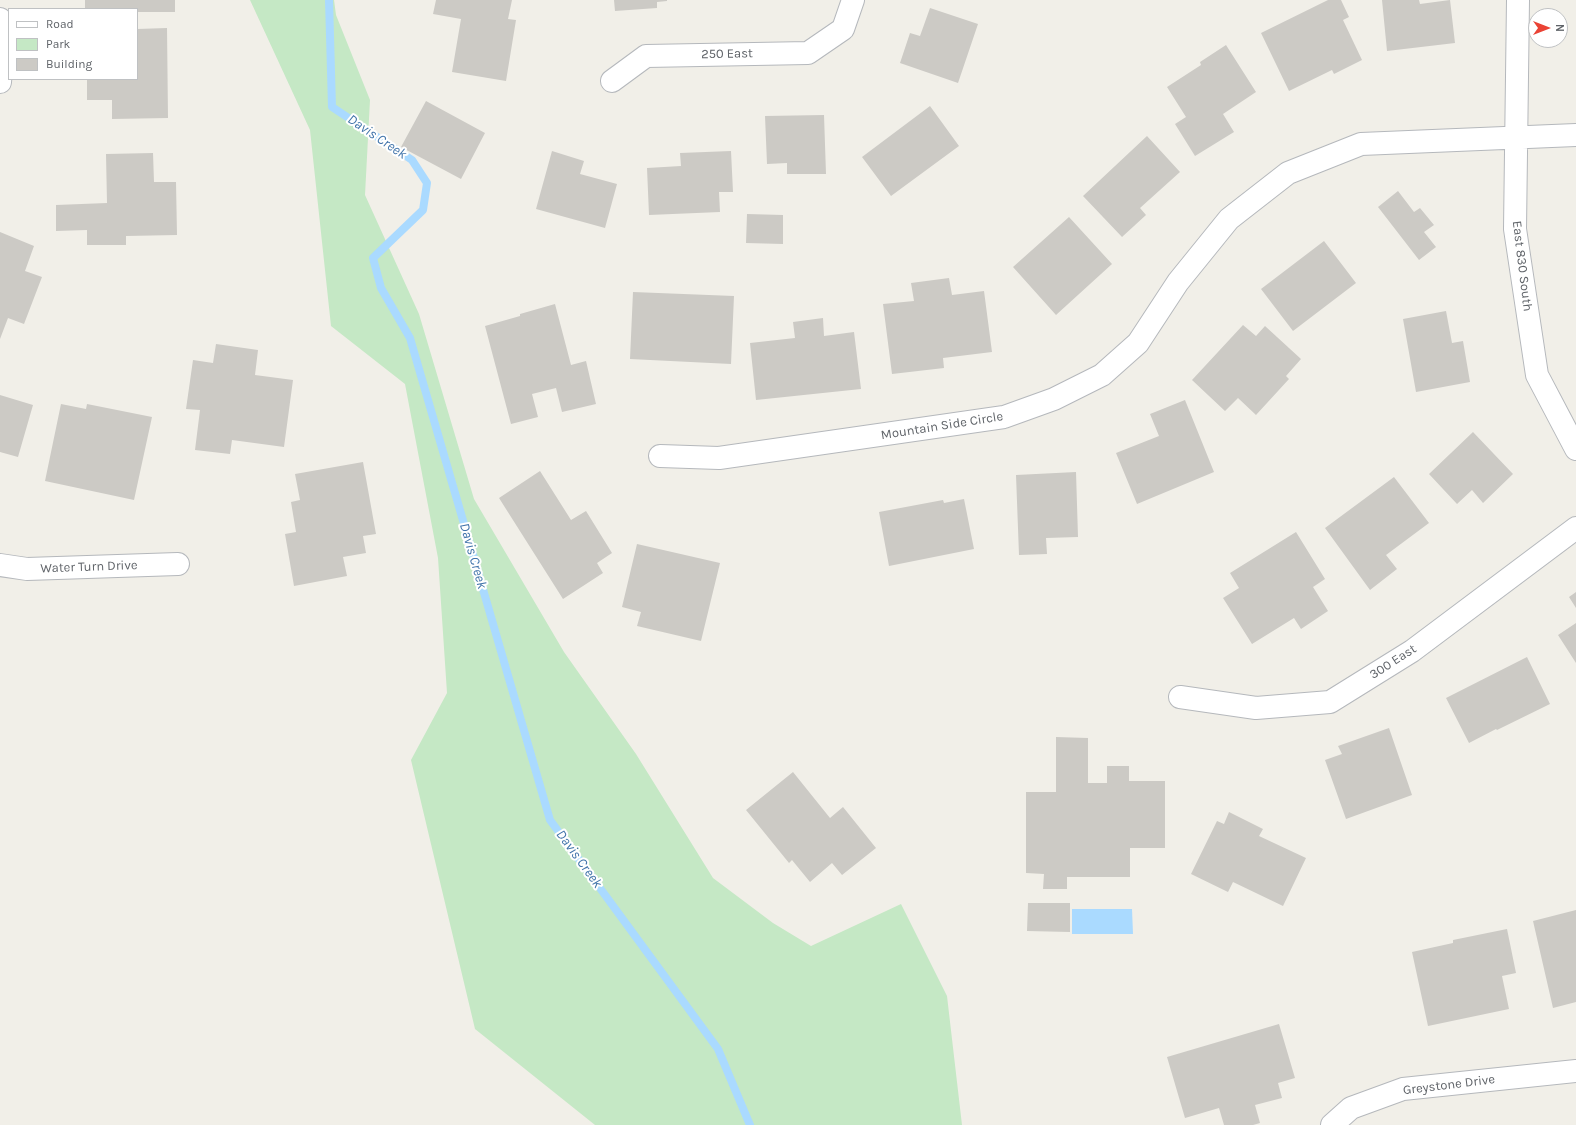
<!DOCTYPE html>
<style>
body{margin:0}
#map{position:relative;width:1576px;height:1125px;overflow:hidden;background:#f1efe8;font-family:Karla,sans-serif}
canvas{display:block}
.legend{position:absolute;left:8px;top:8px;width:130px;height:72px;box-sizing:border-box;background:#fff;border:1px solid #bfc1c3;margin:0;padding:5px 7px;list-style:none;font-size:12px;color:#5f6368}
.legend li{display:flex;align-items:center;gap:8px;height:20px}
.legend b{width:20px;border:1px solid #bfc1c3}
.north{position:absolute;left:1528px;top:8px;width:40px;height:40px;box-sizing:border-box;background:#fff;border:1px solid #bfc1c3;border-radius:50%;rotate:90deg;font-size:11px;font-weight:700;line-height:16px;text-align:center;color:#5f6368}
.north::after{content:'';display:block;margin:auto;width:14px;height:18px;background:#ea4335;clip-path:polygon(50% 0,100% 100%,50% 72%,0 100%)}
</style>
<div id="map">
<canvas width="1576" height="1125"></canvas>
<ul class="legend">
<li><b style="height:5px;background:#fff"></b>Road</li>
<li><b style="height:11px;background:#c5e8c5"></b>Park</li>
<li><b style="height:11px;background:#cccac5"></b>Building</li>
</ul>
<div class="north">N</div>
</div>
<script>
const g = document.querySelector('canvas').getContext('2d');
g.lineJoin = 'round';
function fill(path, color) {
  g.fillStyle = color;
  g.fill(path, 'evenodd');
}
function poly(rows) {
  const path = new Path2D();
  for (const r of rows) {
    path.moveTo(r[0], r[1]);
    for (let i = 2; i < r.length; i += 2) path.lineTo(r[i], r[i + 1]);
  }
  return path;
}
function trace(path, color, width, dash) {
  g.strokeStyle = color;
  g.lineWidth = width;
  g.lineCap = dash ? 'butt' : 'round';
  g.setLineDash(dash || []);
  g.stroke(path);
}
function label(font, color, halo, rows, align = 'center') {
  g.font = font + ' Karla,sans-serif';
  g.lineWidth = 4;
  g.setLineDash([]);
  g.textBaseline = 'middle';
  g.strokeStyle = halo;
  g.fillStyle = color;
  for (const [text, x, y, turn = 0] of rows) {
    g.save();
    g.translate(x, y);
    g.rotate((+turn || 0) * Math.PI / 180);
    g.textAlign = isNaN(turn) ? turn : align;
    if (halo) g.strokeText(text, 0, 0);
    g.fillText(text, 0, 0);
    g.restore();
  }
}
fill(poly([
 [250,0,334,0,336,15,370,100,365,195,419,314,474,499,564,652,636,754,713,878,773,923,811,946,901,904,947,996,962,1125,595,1125,475,1029,411,760,447,693,438,558,405,384,331,326,310,130]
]), '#c5e8c5');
fill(poly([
 [1072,909,1132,909,1133,934,1072,934]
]), '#aadaff');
trace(poly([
 [329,0,332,107,412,160,427,183,423,210,373,258,381,288,410,338,550,820,718,1049,750,1125]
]), '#aadaff', 8);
fill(poly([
 [85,0,175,0,175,12,137,12,137,9,85,9],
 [436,0,512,0,508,19,516,20,506,81,452,72,461,19,433,14],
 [614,0,667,0,667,1,657,2,657,8,615,11],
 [1328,0,1341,0,1349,17,1343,20,1362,60,1334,74,1332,70,1289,91,1261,33],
 [1382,0,1419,0,1420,4,1450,0,1455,43,1387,51],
 [930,8,978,24,958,83,900,63,910,33,920,36],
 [167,28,168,118,112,119,112,100,87,100,87,79,137,79,137,29],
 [1226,45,1256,92,1223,114,1234,132,1195,156,1175,124,1186,117,1167,87,1201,65,1200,62],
 [426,101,485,133,461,179,401,147],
 [930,106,959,146,891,196,862,157],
 [824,115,826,174,787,174,787,163,767,164,765,116],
 [1147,136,1180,172,1140,208,1146,215,1122,237,1083,196],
 [552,151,584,161,580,174,617,184,605,228,536,209],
 [731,151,733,192,719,192,720,212,649,215,647,168,681,166,680,153],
 [153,153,154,182,176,182,177,235,126,236,126,245,87,245,87,230,56,231,56,205,107,203,106,154],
 [1398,191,1414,212,1420,208,1434,225,1424,232,1436,247,1419,260,1378,207],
 [747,214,783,215,783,244,746,243],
 [1069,217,1112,264,1056,315,1013,267],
 [0,232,34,246,25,271,42,277,24,324,8,318,0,339],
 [1324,241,1356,283,1293,331,1261,289],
 [949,278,952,295,984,291,992,352,943,358,944,368,892,374,883,304,914,301,911,283],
 [633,292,734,296,731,364,630,359],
 [555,304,571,365,586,361,596,404,562,412,556,388,532,394,538,417,511,424,485,326,520,316,520,314],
 [1446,311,1452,343,1463,341,1470,382,1416,392,1403,319],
 [823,318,824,336,854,332,861,389,756,400,750,343,795,338,793,322],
 [1243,325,1256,336,1265,326,1301,359,1286,376,1289,379,1256,415,1238,398,1225,411,1192,380],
 [216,344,258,350,255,375,293,380,284,447,232,440,230,454,195,450,200,410,186,409,193,360,213,363],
 [0,395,33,405,18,457,0,452],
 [1185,400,1214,472,1137,504,1116,453,1159,436,1150,414],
 [61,404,86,409,87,404,152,417,134,500,45,481],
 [1473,432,1513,474,1483,503,1472,490,1457,504,1429,474],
 [363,462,376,534,363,536,366,553,343,557,347,576,294,586,285,534,296,532,291,502,300,500,295,474],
 [540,471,571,520,586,511,612,553,597,563,603,573,563,599,499,498],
 [1076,472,1078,537,1046,538,1047,554,1019,555,1016,475],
 [1394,477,1429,523,1386,555,1397,569,1370,590,1325,528],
 [964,499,974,549,889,566,879,512,943,500,944,503],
 [1296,532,1325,579,1313,587,1328,611,1301,629,1294,618,1252,644,1223,598,1239,588,1230,573],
 [637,544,720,563,701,641,637,626,641,612,622,607],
 [1576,592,1576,608,1569,597],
 [1576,623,1576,663,1558,635],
 [1527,657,1550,704,1497,730,1496,729,1469,743,1446,698],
 [1389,728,1412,795,1346,819,1325,760,1342,754,1338,746],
 [1056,737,1088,738,1088,783,1107,783,1107,766,1129,766,1129,781,1165,781,1165,848,1130,848,1130,877,1067,877,1067,889,1043,889,1044,874,1026,873,1026,792,1056,792],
 [793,772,830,818,843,807,876,848,842,875,832,863,810,882,792,860,789,863,746,810],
 [1229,812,1263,829,1259,836,1306,858,1283,906,1233,882,1228,892,1191,874,1217,821,1224,824],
 [1028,903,1070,903,1070,932,1027,931],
 [1576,910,1576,1002,1553,1008,1533,921],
 [1507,929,1516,973,1502,976,1509,1009,1428,1026,1412,952,1453,943,1453,940],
 [1279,1024,1295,1078,1278,1083,1282,1098,1255,1105,1260,1123,1253,1125,1224,1125,1219,1108,1185,1118,1167,1057]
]), '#cccac5');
const minor = poly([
 [1518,0,1515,229,1537,375,1576,449],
 [0,19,4,36,0,82],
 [612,81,646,56,808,53,843,29,853,0],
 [660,456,719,458,1004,417,1054,399,1102,375,1138,343,1178,282,1229,219,1288,173,1361,144,1576,135],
 [0,565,27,569,178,564],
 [1180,697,1256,708,1330,702,1412,651,1576,528],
 [1332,1125,1351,1108,1403,1089,1576,1071]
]);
trace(minor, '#b5b8bc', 24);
trace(minor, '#fff', 22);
label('13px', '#5f6368', '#fff', [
 ["250 East",727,54,-1],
 ["East 830 South",1522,266,83],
 ["Mountain Side Circle",942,426,-9],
 ["Water Turn Drive",89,567,-2],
 ["300 East",1393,662,-33],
 ["Greystone Drive",1449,1085,-7]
]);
label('italic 14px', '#4174aa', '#fff', [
 ["Davis Creek",377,137,34],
 ["Davis Creek",473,556,74],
 ["Davis Creek",579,859,54]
]);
</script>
